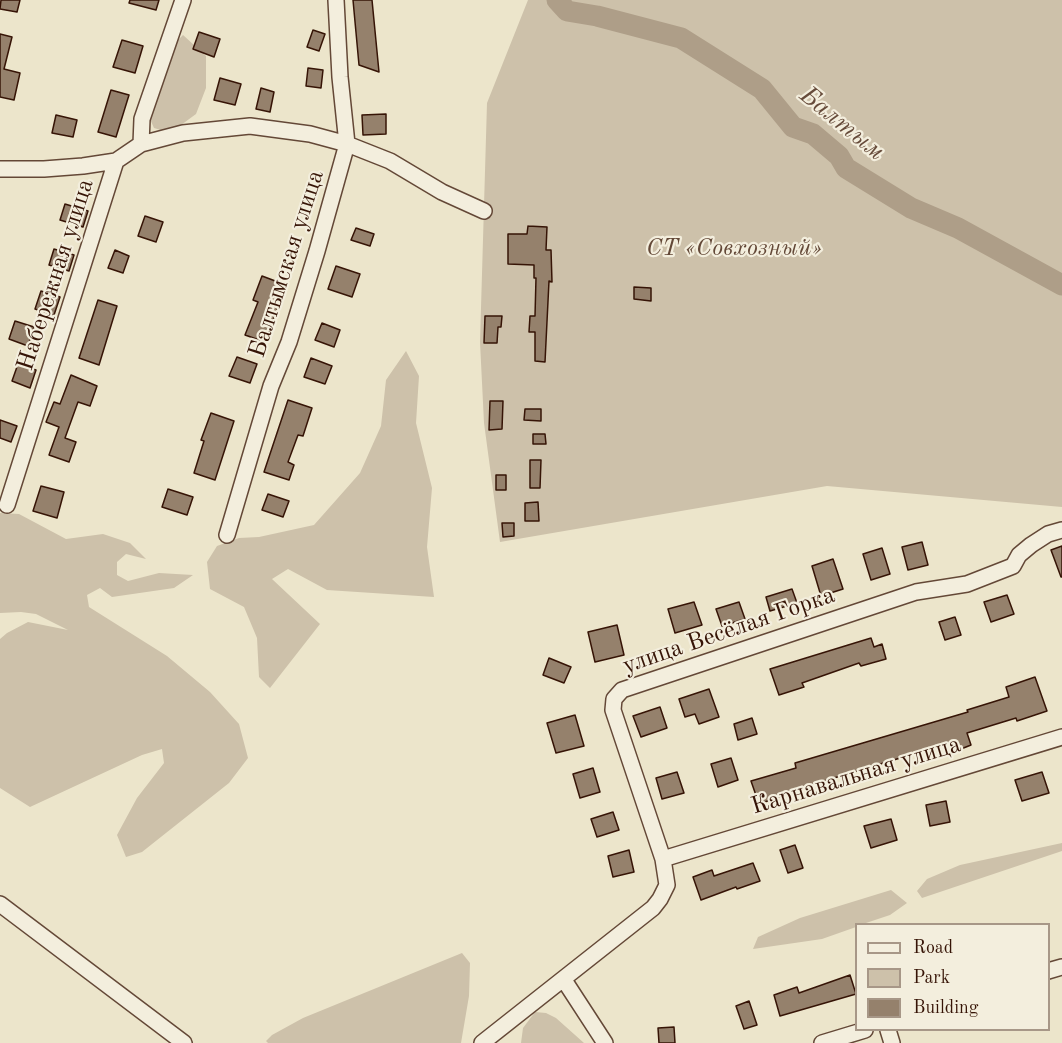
<!DOCTYPE html>
<meta charset="utf-8">
<style>
body{margin:0}
#map{position:relative;width:1062px;height:1043px;overflow:hidden;background:#ece5cb;font-family:"Old Standard TT",serif}
canvas{display:block}
.legend{position:absolute;left:855px;top:923px;width:195px;height:108px;box-sizing:border-box;background:#f3eedd;border:2px solid #a79787;margin:0;padding:8px 10px;list-style:none;font-size:18px;color:#361406}
.legend li{display:flex;align-items:center;gap:12px;height:30px}
.legend b{width:30px;border:2px solid #a79787}
</style>
<div id="map">
<canvas width="1062" height="1043"></canvas>
<ul class="legend">
<li><b style="height:8px;background:#f3eedd"></b>Road</li>
<li><b style="height:16px;background:#cdc1aa"></b>Park</li>
<li><b style="height:16px;background:#95816c"></b>Building</li>
</ul>
</div>
<script>
const g = document.querySelector('canvas').getContext('2d');
g.lineJoin = 'round';
function fill(path, color) {
  g.fillStyle = color;
  g.fill(path, 'evenodd');
}
function poly(rows) {
  const path = new Path2D();
  for (const r of rows) {
    path.moveTo(r[0], r[1]);
    for (let i = 2; i < r.length; i += 2) path.lineTo(r[i], r[i + 1]);
  }
  return path;
}
function trace(path, color, width, dash) {
  g.strokeStyle = color;
  g.lineWidth = width;
  g.lineCap = dash ? 'butt' : 'round';
  g.setLineDash(dash || []);
  g.stroke(path);
}
function label(font, color, halo, rows, align = 'center') {
  g.font = font + ' "Old Standard TT",serif';
  g.lineWidth = 4.5;
  g.setLineDash([]);
  g.textBaseline = 'middle';
  g.strokeStyle = halo;
  g.fillStyle = color;
  for (const [text, x, y, turn = 0] of rows) {
    g.save();
    g.translate(x, y);
    g.rotate((+turn || 0) * Math.PI / 180);
    g.textAlign = isNaN(turn) ? turn : align;
    if (halo) g.strokeText(text, 0, 0);
    g.fillText(text, 0, 0);
    g.restore();
  }
}
fill(poly([
 [528,0,1062,0,1062,507,827,486,500,542,484,423,480,342,487,103],
 [183,35,206,56,206,88,196,114,181,125,164,131,154,128,150,119,172,46],
 [406,351,419,376,416,423,432,488,427,547,434,597,327,590,288,569,272,579,320,624,270,688,259,677,257,638,244,607,210,589,207,562,217,546,239,538,259,537,314,525,360,473,381,426,386,380],
 [0,513,19,514,66,539,103,534,130,543,146,559,126,554,117,562,117,575,128,581,159,573,193,575,174,588,112,597,100,588,87,595,89,607,167,656,210,692,239,724,248,758,229,783,142,852,126,857,117,835,137,798,164,763,162,749,142,755,30,807,0,788,0,639,7,633,28,622,68,630,36,614,21,612,0,613],
 [1062,843,1062,851,922,898,917,891,927,879,960,865],
 [891,890,907,903,890,915,863,924,856,924,856,927,822,939,753,949,758,937,800,918],
 [462,953,470,963,469,996,461,1043,268,1043,266,1041,272,1035,303,1018],
 [535,1012,546,1013,556,1018,584,1043,521,1043,523,1028]
]), '#cdc1aa');
trace(poly([
 [557,0,567,11,597,16,681,38,762,89,793,127,813,134,839,156,846,168,911,208,958,228,1062,285]
]), '#ae9e88', 21);
const building = poly([
 [1,0,20,0,17,12,0,9,1,0],
 [130,0,159,0,156,10,129,3,130,0],
 [353,0,372,0,379,72,359,65,353,0],
 [313,30,325,34,319,51,307,47,313,30],
 [199,32,220,39,214,57,193,49,199,32],
 [0,34,12,37,4,69,20,73,14,100,0,97,0,34],
 [122,40,143,46,135,73,113,67,122,40],
 [308,68,323,70,321,88,306,86,308,68],
 [220,78,241,84,235,105,214,100,220,78],
 [261,88,274,92,270,112,256,109,261,88],
 [111,90,129,95,116,137,98,132,111,90],
 [386,114,386,134,363,135,362,115,386,114],
 [56,115,77,120,73,137,52,133,56,115],
 [65,204,88,211,83,227,60,220,65,204],
 [145,216,163,222,156,242,138,236,145,216],
 [528,226,547,227,546,250,551,250,552,282,549,281,545,362,535,361,535,332,529,332,530,316,535,316,536,278,534,278,534,265,508,264,508,234,527,234,528,226],
 [356,228,374,234,370,246,351,240,356,228],
 [54,249,74,255,69,271,49,265,54,249],
 [115,250,129,256,123,273,108,268,115,250],
 [336,266,360,274,352,297,328,289,336,266],
 [262,276,286,285,265,342,245,335,258,302,253,300,262,276],
 [634,287,651,288,651,301,634,299,634,287],
 [41,291,60,297,54,315,35,309,41,291],
 [98,300,117,306,99,365,79,358,98,300],
 [485,316,502,316,501,327,498,327,497,343,484,343,485,316],
 [15,321,34,327,28,346,9,339,15,321],
 [322,323,340,330,334,347,315,340,322,323],
 [237,357,257,364,250,383,229,376,237,357],
 [311,358,332,366,325,384,304,377,311,358],
 [18,364,36,370,30,388,12,381,18,364],
 [71,375,97,386,90,406,78,402,65,438,76,442,69,462,49,455,59,427,46,422,54,402,60,404,71,375],
 [288,400,312,408,303,436,298,435,288,462,294,465,289,480,264,472,288,400],
 [490,401,503,401,502,429,489,430,490,401],
 [525,409,541,409,541,421,524,420,525,409],
 [211,413,234,421,215,480,194,473,204,441,201,440,211,413],
 [0,420,17,426,11,442,0,438,0,420],
 [533,434,545,434,546,444,533,444,533,434],
 [530,460,541,460,540,488,530,488,530,460],
 [496,475,506,475,506,490,496,490,496,475],
 [41,486,64,492,57,518,33,511,41,486],
 [168,489,193,497,187,515,162,507,168,489],
 [268,494,289,501,283,517,262,510,268,494],
 [538,502,539,521,525,521,525,503,538,502],
 [502,523,514,523,514,536,503,537,502,523],
 [922,542,928,565,908,570,902,547,922,542],
 [1062,546,1062,577,1061,577,1051,550,1062,546],
 [882,548,890,574,871,580,863,554,882,548],
 [833,559,843,589,821,596,812,566,833,559],
 [792,589,797,603,770,611,766,597,792,589],
 [1007,595,1014,614,991,622,984,602,1007,595],
 [694,602,702,625,675,633,668,609,694,602],
 [739,602,745,619,722,626,716,609,739,602],
 [955,617,961,635,945,640,939,622,955,617],
 [617,625,624,655,595,662,588,632,617,625],
 [871,638,874,647,882,644,886,659,861,666,859,663,802,683,804,687,779,695,770,669,871,638],
 [549,658,571,667,564,683,543,675,549,658],
 [1035,677,1047,711,1017,721,1016,718,967,733,971,745,956,751,953,742,940,746,824,781,759,804,751,781,796,768,795,763,968,712,967,710,1009,697,1006,687,1035,677],
 [709,689,719,717,699,724,695,714,685,717,679,699,709,689],
 [660,707,667,728,641,737,633,716,660,707],
 [575,715,584,746,556,753,547,723,575,715],
 [752,718,757,734,738,740,734,724,752,718],
 [731,758,738,780,718,787,711,764,731,758],
 [593,768,600,792,580,798,573,774,593,768],
 [677,772,684,793,662,799,656,778,677,772],
 [1042,772,1049,793,1022,801,1015,780,1042,772],
 [946,801,950,822,930,826,926,805,946,801],
 [613,812,619,830,597,837,591,819,613,812],
 [891,819,897,840,871,848,864,826,891,819],
 [795,845,803,868,788,873,780,850,795,845],
 [629,850,634,872,613,877,608,856,629,850],
 [753,863,760,881,737,889,736,887,701,900,693,877,712,870,714,876,753,863],
 [850,975,856,994,780,1016,774,995,797,987,799,993,850,975],
 [749,1001,757,1025,744,1029,736,1006,749,1001],
 [674,1027,675,1043,659,1043,658,1028,674,1027]
]);
fill(building, '#95816c');
trace(building, '#361406', 1.5);
const minor = poly([
 [141,144,142,119,183,0],
 [0,169,44,169,83,166,116,161,141,144,183,133,250,126,310,134,347,144,390,161,442,192,484,211],
 [7,505,116,161],
 [227,535,271,386,289,342,317,251,347,144,340,77,336,0],
 [663,859,1062,737],
 [0,904,184,1043],
 [1048,971,1062,967],
 [564,980,605,1043],
 [888,1030,892,1043],
 [482,1043,653,908,660,899,667,885,663,859,613,710,614,699,622,690,916,592,967,584,1013,566,1019,555,1031,545,1048,534,1062,530],
 [822,1043,865,1030]
]);
trace(minor, '#644837', 18);
trace(minor, '#f3eedd', 15);
label('italic 24px', '#634837', '#f3eedd', [
 ["СТ «Совхозный»",734,249]
]);
label('24px', '#361406', '#f3eedd', [
 ["Балтымская улица",287,264,-72],
 ["Набережная улица",56,275,-72],
 ["улица Весёлая Горка",729,631,-19],
 ["Карнавальная улица",856,776,-17]
]);
label('italic 26px', '#664b3a', '#f3eedd', [
 ["Балтым",842,124,39]
]);
</script>
